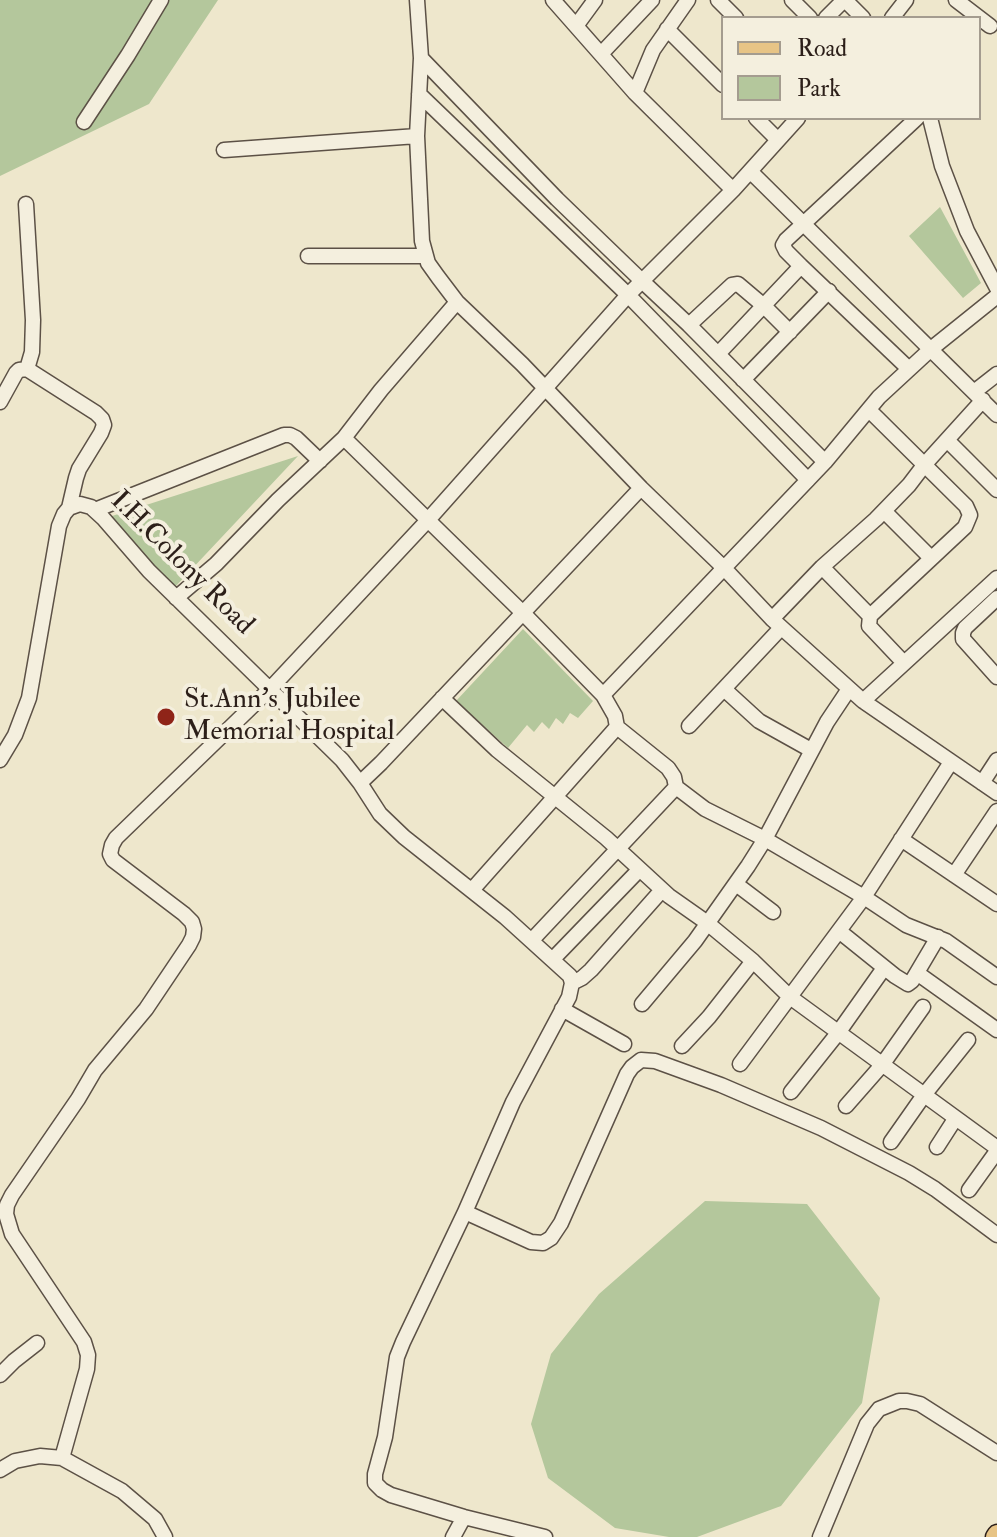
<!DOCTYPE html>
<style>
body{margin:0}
#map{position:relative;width:997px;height:1537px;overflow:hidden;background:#eee7cc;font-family:"IM FELL Double Pica",serif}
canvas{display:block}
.legend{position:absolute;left:721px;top:16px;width:260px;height:104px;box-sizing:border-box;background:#f4efde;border:2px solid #a49c8f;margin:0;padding:10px 14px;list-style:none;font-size:24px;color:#2c1f19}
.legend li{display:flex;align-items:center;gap:16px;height:40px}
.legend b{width:40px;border:2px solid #a49c8f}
</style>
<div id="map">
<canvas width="997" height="1537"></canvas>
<ul class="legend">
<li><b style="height:10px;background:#e7c486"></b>Road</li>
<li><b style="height:22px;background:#b4c79c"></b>Park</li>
</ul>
</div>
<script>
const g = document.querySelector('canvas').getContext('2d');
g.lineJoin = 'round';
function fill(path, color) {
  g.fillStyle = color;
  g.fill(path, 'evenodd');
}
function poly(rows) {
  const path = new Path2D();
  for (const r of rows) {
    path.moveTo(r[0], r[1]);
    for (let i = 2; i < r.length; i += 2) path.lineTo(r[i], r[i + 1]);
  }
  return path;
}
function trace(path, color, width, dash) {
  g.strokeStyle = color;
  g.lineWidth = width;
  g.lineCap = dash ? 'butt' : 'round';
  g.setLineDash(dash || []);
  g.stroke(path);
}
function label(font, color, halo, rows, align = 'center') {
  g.font = font + ' "IM FELL Double Pica",serif';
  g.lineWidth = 8;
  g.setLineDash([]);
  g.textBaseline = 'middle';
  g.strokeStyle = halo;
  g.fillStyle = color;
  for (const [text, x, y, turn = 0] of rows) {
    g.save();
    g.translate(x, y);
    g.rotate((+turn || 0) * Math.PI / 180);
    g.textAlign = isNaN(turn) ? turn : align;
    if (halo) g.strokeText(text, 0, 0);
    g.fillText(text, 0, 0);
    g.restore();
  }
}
fill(poly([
 [0,0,218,0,149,104,0,176],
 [940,207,981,283,963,298,909,236],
 [298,456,174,588,109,517],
 [523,629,593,701,578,718,570,713,563,724,556,718,549,729,542,722,534,732,527,725,508,748,456,701],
 [705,1201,807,1204,880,1298,862,1403,781,1506,697,1537,669,1537,615,1528,548,1478,531,1424,551,1354,599,1294]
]), '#b4c79c');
const minor = poly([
 [417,0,421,58,417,136,422,241,428,263,438,277,457,302,522,364,641,488,724,568,772,619,863,701,997,793],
 [553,0,635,93,733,190],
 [718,0,736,18],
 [792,0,810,18],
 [845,0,863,18],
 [956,0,990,26],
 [826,18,844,0],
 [892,18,906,0],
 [576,26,595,0],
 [667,29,723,85],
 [601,54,652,0],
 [421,58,557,199,642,281,628,295,808,480],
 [635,93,653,50,688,0],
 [756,118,778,140],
 [798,118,733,190,642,281,689,325,825,462],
 [930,118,942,166,967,231,997,288],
 [84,122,128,55,161,0],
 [224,150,417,136],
 [751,172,997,415],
 [26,204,33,320,32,352,27,369],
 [308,256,425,256],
 [689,325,732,285,738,284,764,306,790,332],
 [718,354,801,266],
 [909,369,801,266,786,251,783,245,786,240,917,118],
 [743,380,829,291],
 [974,392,997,374],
 [0,402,16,373,19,370,27,369,96,413,102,419,104,425,101,433,79,469,76,478,69,508],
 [869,410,966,506,970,515,965,527,870,616,869,626,904,663],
 [344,438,523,613,603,695,825,462,879,397,931,349,997,296],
 [947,440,997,490],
 [95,510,284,435,290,435,296,438,320,461],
 [884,511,931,558],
 [822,567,870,616],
 [176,598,216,564,278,500,344,438,381,390,457,302],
 [997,598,965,628,963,633,963,639,997,677],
 [772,619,822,567,876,519,909,485,925,464,983,400],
 [724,689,759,721,811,750],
 [603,695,615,716,617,727,668,768,674,777,676,787,705,809,765,839,864,897,906,925,946,941,997,977],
 [442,698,497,750,606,838,669,896,706,922,753,961,790,997,997,1148],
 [863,701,997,578],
 [689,726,781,628],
 [0,760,15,735,29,698,59,526,64,514,69,508,80,504,91,507,103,518,149,571,342,760,360,783,380,814,404,837,505,917,570,976,572,983,569,997,513,1102,465,1212,403,1342,397,1357,385,1437,375,1474,375,1483,382,1490,391,1495,464,1517,545,1537],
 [360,783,381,763,641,488],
 [982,783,997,760],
 [901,839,997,904],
 [954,875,997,811],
 [736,884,773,912],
 [472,890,617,727],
 [839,931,895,976,908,984,912,981,938,937],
 [532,940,676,787],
 [553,959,639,870],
 [917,973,997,1030],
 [572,983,582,978,591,970,662,890],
 [642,1004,695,941,748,866,765,839,827,722,849,689],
 [562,1009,624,1044],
 [682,1046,709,1017,753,961],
 [740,1064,864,897,951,762],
 [791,1092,838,1033,884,968],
 [846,1106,882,1065,923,1007],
 [891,1142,924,1095,968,1040],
 [937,1147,955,1119],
 [969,1190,997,1151],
 [465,1212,531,1242,543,1243,551,1238,561,1223,627,1074,632,1067,641,1060,655,1061,721,1085,821,1128,909,1173,935,1189,997,1235],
 [0,1375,14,1361,37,1343],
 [62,1458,87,1369,88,1355,84,1342,12,1234,6,1214,7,1205,12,1195,78,1099,95,1070,146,1009,189,945,193,937,194,929,192,922,184,914,113,860,110,854,112,845,116,838,270,689,428,520,628,295,419,94],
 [0,1470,15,1461,40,1456,62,1458,122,1491,155,1519,165,1537],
 [453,1537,464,1517],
 [820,1537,867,1424,879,1409,899,1401,907,1401,920,1404,997,1453]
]);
const major = poly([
 [995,1537,997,1534]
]);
trace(minor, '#5c5146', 17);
trace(major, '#2c1f19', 21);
trace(minor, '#f4efde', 14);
trace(major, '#e7c486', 18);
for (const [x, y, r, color] of [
 [166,717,10,"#8f2418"]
]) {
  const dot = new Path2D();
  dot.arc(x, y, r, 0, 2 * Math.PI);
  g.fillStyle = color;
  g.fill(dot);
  trace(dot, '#f4efde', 3);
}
label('28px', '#2c1f19', '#f4efde', [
 ["I.H.Colony Road",181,564,45]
]);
label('28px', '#2c1f19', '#f4efde', [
 ["St.Ann's Jubilee",184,701],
 ["Memorial Hospital",184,733]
], 'left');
</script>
